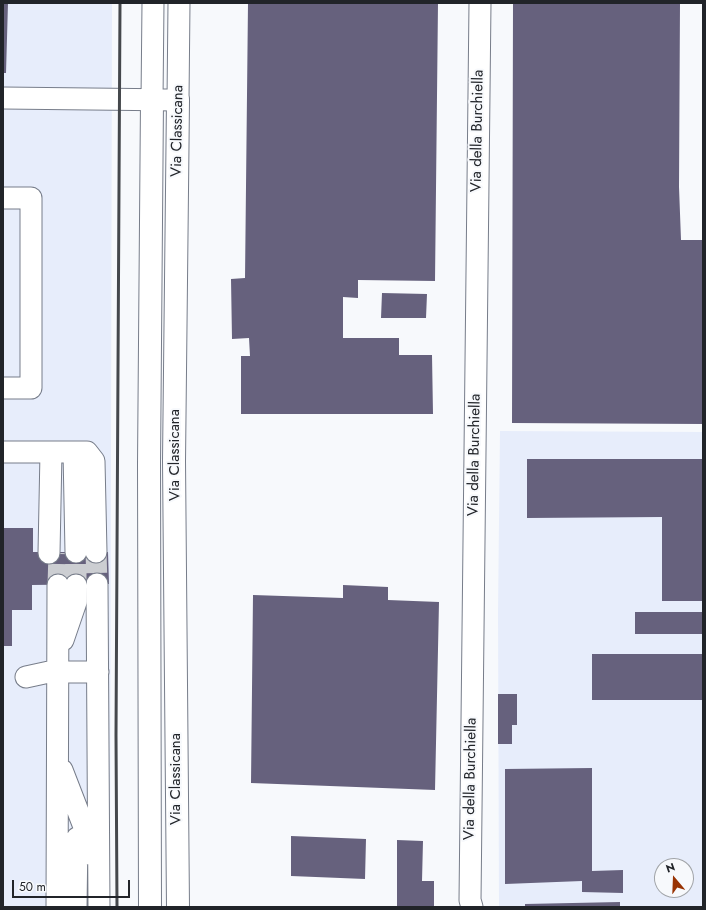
<!DOCTYPE html>
<style>
body{margin:0}
#map{position:relative;width:706px;height:910px;overflow:hidden;background:#f7f9fc;font-family:Jost,sans-serif}
canvas{display:block}
.frame{position:absolute;inset:0;border:4px solid #212429;pointer-events:none}
.north{position:absolute;left:654px;top:858px;width:40px;height:40px;box-sizing:border-box;background:#f7f9fc;border:1px solid #a1a4a8;border-radius:50%;rotate:341deg;font-size:11px;font-weight:700;line-height:16px;text-align:center;color:#212429}
.north::after{content:'';display:block;margin:auto;width:14px;height:18px;background:#983303;clip-path:polygon(50% 0,100% 100%,50% 72%,0 100%)}
.scale{position:absolute;left:12px;top:880px;width:118px;height:18px;box-sizing:border-box;border:2px solid #212429;border-top:0;padding-left:5px;font-size:12px;line-height:14px;white-space:nowrap;color:#212429;-webkit-text-stroke:3px #f7f9fc;paint-order:stroke}
</style>
<div id="map">
<canvas width="706" height="910"></canvas>
<div class="frame"></div>
<div class="north">N</div>
<div class="scale">50 m</div>
</div>
<script>
const g = document.querySelector('canvas').getContext('2d');
g.lineJoin = 'round';
function fill(path, color) {
  g.fillStyle = color;
  g.fill(path, 'evenodd');
}
function poly(rows) {
  const path = new Path2D();
  for (const r of rows) {
    path.moveTo(r[0], r[1]);
    for (let i = 2; i < r.length; i += 2) path.lineTo(r[i], r[i + 1]);
  }
  return path;
}
function trace(path, color, width, dash) {
  g.strokeStyle = color;
  g.lineWidth = width;
  g.lineCap = dash ? 'butt' : 'round';
  g.setLineDash(dash || []);
  g.stroke(path);
}
function label(font, color, halo, rows, align = 'center') {
  g.font = font + ' Jost,sans-serif';
  g.lineWidth = 4;
  g.setLineDash([]);
  g.textBaseline = 'middle';
  g.strokeStyle = halo;
  g.fillStyle = color;
  for (const [text, x, y, turn = 0] of rows) {
    g.save();
    g.translate(x, y);
    g.rotate((+turn || 0) * Math.PI / 180);
    g.textAlign = isNaN(turn) ? turn : align;
    if (halo) g.strokeText(text, 0, 0);
    g.fillText(text, 0, 0);
    g.restore();
  }
}
fill(poly([
 [3,3,112,3,110,907,3,907],
 [500,431,703,432,703,907,499,907,498,612],
 [662,866,686,866,686,890,662,890]
]), '#e7edfb');
fill(poly([
 [3,3,8,3,6,73,3,73],
 [248,3,438,3,435,281,358,280,358,298,343,297,343,338,399,338,399,355,432,355,433,414,241,414,241,356,250,356,249,338,232,339,231,279,245,278],
 [513,3,680,3,679,187,681,240,703,240,703,424,512,423],
 [382,293,427,294,426,318,381,318],
 [527,459,703,459,703,601,662,601,662,517,527,518],
 [3,528,33,528,33,552,108,552,109,584,32,585,32,610,12,610,12,646,3,646],
 [343,585,388,587,388,600,439,602,435,790,251,783,253,595,343,598],
 [635,612,703,612,703,634,635,634],
 [592,654,703,654,703,700,592,700],
 [498,694,517,694,517,725,512,725,512,744,498,744],
 [592,768,592,871,623,870,623,893,582,892,582,881,505,884,505,769],
 [291,836,366,839,365,879,291,876],
 [397,840,423,841,422,881,434,881,434,907,397,907],
 [620,902,620,907,525,907,525,904]
]), '#66617d');
trace(poly([
 [96,552,97,584],
 [58,585,59,553],
 [76,585,76,552]
]), '#ccced2', 21, [21, 10]);
const minor = poly([
 [3,98,178,100,179,3],
 [152,100,153,3],
 [3,198,31,198,31,388,3,388],
 [3,452,87,452,94,461,96,552],
 [74,452,76,552],
 [49,553,51,452],
 [97,584,99,907],
 [63,640,76,602,76,585],
 [26,677,49,672,98,672],
 [62,770,86,832,86,854],
 [57,907,58,585],
 [76,907,77,838],
 [472,907,470,900,480,3]
]);
const highway = poly([
 [150,907,149,464,152,100],
 [178,907,174,461,178,100]
]);
trace(minor, '#777d8a', 23);
trace(highway, '#777d8a', 24);
trace(minor, '#fff', 21);
trace(highway, '#fff', 22);
trace(poly([
 [117,907,116,735,120,3]
]), '#45484c', 3);
label('15px', '#212429', '#f7f9fc', [
 ["Via Classicana",178,131,-89],
 ["Via della Burchiella",478,131,-89],
 ["Via Classicana",175,455,-90],
 ["Via della Burchiella",475,455,-89],
 ["Via Classicana",176,779,-90],
 ["Via della Burchiella",471,779,-89]
]);
</script>
